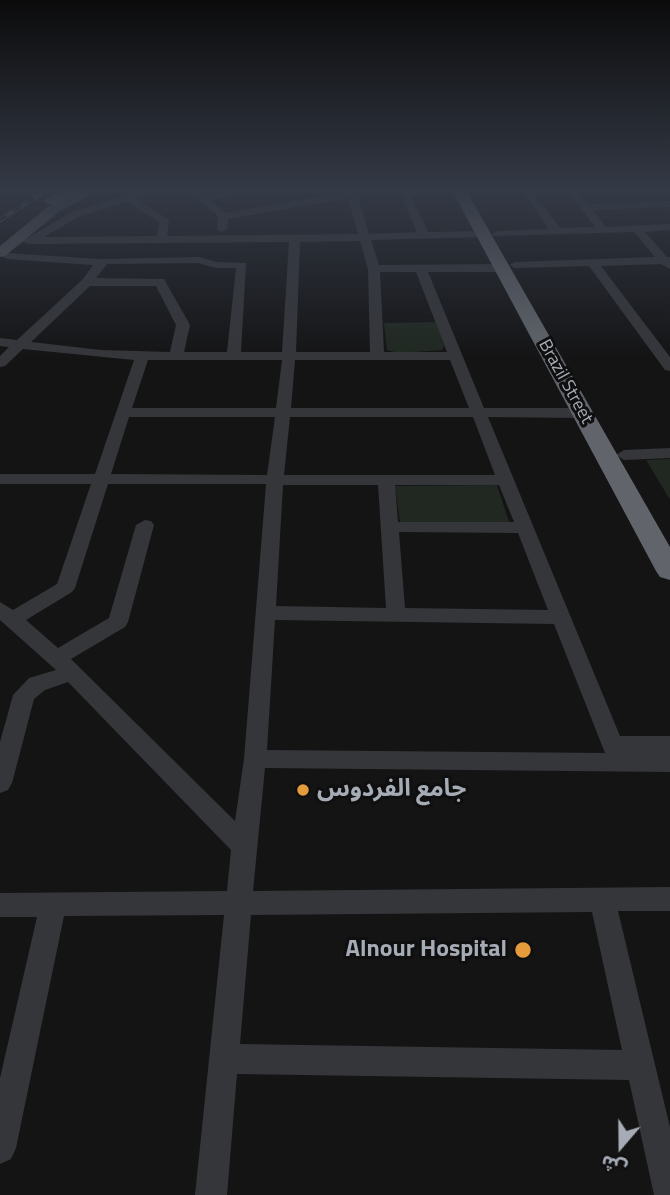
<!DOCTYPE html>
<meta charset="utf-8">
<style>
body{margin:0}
#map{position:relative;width:670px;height:1195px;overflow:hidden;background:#141415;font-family:"Titillium Web","Noto Sans Arabic",sans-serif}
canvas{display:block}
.north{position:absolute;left:586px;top:1111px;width:70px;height:70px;-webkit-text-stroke:5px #0f0f10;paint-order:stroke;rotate:200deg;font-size:19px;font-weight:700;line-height:28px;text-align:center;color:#a6acb5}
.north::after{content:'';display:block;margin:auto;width:24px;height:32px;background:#a6acb5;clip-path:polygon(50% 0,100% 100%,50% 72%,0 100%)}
</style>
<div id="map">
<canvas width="670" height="1195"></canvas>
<div class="north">ش</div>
</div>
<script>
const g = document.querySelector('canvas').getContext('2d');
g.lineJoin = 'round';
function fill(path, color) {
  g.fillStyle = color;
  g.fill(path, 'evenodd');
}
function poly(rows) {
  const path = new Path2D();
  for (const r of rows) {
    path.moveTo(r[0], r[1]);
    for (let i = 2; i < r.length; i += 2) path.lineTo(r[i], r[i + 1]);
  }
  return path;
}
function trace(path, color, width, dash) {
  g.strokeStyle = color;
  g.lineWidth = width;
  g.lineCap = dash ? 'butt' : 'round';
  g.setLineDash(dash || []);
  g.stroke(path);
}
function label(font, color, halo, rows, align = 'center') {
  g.font = font + ' "Titillium Web","Noto Sans Arabic",sans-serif';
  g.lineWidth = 6;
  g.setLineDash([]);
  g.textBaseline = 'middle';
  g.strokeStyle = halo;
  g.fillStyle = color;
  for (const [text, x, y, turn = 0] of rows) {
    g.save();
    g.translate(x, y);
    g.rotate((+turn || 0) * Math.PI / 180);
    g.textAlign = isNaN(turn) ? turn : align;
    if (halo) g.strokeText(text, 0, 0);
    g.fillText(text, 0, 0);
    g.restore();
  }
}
fill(poly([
 [436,322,444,346,442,350,399,353,387,350,384,323],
 [670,459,670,498,669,498,646,460],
 [497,485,510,525,400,523,395,486]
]), '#202821');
fill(poly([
 [136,192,153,192,137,199,169,220,167,236,358,234,348,198,228,219,227,229,222,232,217,229,218,217,215,213,185,192,197,192,204,197,225,192,245,192,211,201,226,213,344,192,375,192,358,196,369,234,417,232,399,192,409,192,428,232,484,231,489,234,484,237,371,240,379,265,503,264,509,268,503,272,428,272,484,408,582,408,590,413,582,418,488,417,620,736,670,736,670,772,265,768,253,891,670,887,670,911,618,911,670,1127,670,1195,654,1195,629,1080,237,1074,227,1195,195,1195,224,915,64,916,16,1148,11,1159,0,1164,0,1078,37,917,0,917,0,893,227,891,231,850,68,682,45,690,34,699,12,783,8,790,0,793,0,742,13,695,29,678,56,670,0,620,0,602,13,610,57,584,91,484,0,484,0,474,95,474,134,360,23,349,5,366,0,367,0,356,9,347,0,346,0,338,17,340,83,279,93,265,7,259,1,256,7,253,101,259,199,257,217,262,246,263,241,352,282,352,289,242,28,244,22,241,72,212,136,192],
 [127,202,160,223,156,236,44,237,80,216,127,202],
 [360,241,368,269,370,352,296,352,300,242,360,241],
 [198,263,216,268,236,268,227,352,184,352,190,325,164,279,96,278,107,264,198,263],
 [380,272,416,272,447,352,384,352,380,272],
 [90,286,156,286,176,325,170,352,101,350,31,342,90,286],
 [148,360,282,360,276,408,132,408,148,360],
 [295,360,450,360,469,408,291,408,295,360],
 [129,417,275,417,267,475,111,474,129,417],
 [290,417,473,417,495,475,284,475,290,417],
 [108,484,266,484,244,759,235,821,71,659,125,627,128,622,154,525,151,521,145,520,136,525,109,618,58,648,26,620,72,592,75,588,108,484],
 [283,485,378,485,386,608,276,606,283,485],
 [395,485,499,485,514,522,398,522,395,485],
 [399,532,518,533,548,610,405,608,399,532],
 [275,620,554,624,605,753,267,750,275,620],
 [592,912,622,1050,240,1044,251,915,592,912],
 [523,192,533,192,560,228,595,227,569,192,579,192,588,204,670,201,670,207,593,210,606,227,670,224,670,230,645,232,667,257,670,257,670,269,661,264,601,266,670,357,670,371,665,370,589,266,515,268,509,265,515,262,655,257,634,232,493,236,492,234,497,231,549,229,523,192],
 [670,448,670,458,624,460,616,455,624,450,670,448]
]), '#35363a');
fill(poly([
 [79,192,96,192,60,211,5,256,0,257,0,246,50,205,79,192]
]), '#515459');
fill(poly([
 [59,192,79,192,57,204,47,204,45,201,47,198,59,192],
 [453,192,467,192,670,547,670,580,660,577,656,571,453,192]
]), '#61656b');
const rail = poly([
 [0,220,44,192]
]);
trace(rail, '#4e5155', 4.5);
trace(rail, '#0f0f10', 2.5, [8]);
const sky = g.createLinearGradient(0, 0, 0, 360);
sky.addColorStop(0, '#0b0b0c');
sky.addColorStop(0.53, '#343a46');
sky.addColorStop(1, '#343a4600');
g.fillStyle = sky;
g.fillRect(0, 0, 670, 360);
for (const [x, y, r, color] of [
 [303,790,7,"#e59b3c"],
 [523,950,9,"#e59b3c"]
]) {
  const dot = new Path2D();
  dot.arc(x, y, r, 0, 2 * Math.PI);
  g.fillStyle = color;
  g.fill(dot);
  trace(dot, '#0f0f10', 2.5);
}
label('18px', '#a6acb5', '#0f0f10', [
 ["Brazil Street",565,382,61]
]);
label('bold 24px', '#a6acb5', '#0f0f10', [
 ["جامع الفردوس",317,790],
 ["Alnour Hospital",507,950,"right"]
], 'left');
</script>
